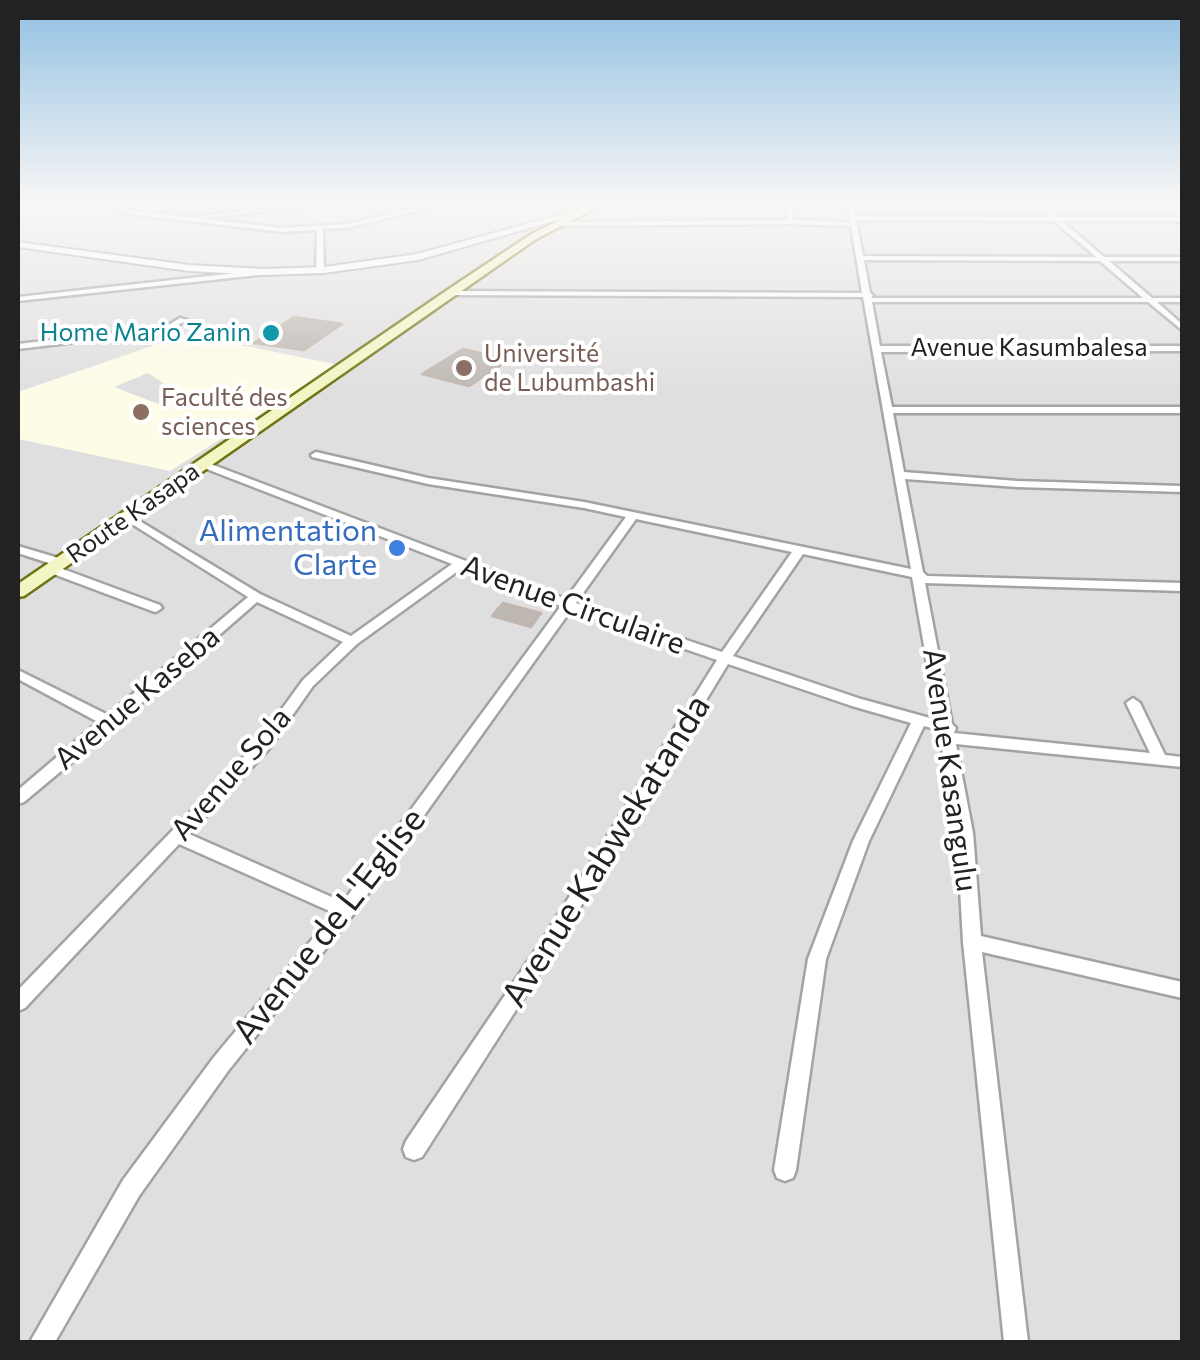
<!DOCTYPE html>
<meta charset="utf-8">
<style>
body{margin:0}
#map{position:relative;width:1200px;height:1360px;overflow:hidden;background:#f1eeea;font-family:Commissioner,sans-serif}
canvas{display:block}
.frame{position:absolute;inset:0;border:20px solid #222;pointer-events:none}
</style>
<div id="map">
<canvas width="1200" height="1360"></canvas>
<div class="frame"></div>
</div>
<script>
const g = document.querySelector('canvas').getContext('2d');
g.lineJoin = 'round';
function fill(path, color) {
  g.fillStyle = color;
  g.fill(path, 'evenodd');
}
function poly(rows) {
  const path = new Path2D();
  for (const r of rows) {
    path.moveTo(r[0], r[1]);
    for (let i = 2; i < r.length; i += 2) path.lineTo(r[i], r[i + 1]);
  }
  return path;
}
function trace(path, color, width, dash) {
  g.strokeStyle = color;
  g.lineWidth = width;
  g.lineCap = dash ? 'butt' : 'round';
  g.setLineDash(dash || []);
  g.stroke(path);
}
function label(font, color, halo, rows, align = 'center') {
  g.font = font + ' Commissioner,sans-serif';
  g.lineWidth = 8;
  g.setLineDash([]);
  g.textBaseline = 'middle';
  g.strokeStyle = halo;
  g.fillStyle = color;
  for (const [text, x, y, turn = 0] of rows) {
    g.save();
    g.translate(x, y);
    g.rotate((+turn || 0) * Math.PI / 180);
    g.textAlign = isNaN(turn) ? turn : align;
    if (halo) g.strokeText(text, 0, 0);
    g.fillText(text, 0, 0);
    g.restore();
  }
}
fill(poly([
 [18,204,1182,204,1182,1342,18,1342]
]), '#e0dfdf');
fill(poly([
 [187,334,339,365,170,471,18,439,18,392]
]), '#fdfce7');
fill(poly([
 [148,373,171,388,189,392,159,404,114,387]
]), '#dedede');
const building = poly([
 [294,317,342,324,304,350,254,343,294,317],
 [463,349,509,360,469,386,422,374,463,349],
 [503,603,541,613,531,627,492,616,503,603]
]);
fill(building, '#beb8b2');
trace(building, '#c2b5ad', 2.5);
const minor = poly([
 [24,204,33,204,18,210,18,206,24,204],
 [119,204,125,204,125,208,130,210,283,228,347,224,433,204,444,204,347,228,323,229,324,270,320,272,316,270,317,230,283,232,129,214,120,210,119,204],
 [311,204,334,204,202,218,199,216,311,204],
 [786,204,792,204,793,220,850,222,847,204,853,204,855,216,1050,217,1036,204,1043,204,1057,217,1182,217,1182,221,1062,221,1104,257,1182,257,1182,261,1109,261,1152,298,1182,298,1182,302,1157,302,1182,324,1182,330,1148,302,872,302,880,346,1182,346,1182,351,881,352,892,407,1182,407,1182,413,893,413,904,472,1017,481,1182,486,1182,492,1017,487,905,479,923,572,927,576,1182,583,1182,591,925,583,952,724,956,728,954,733,1150,753,1126,703,1133,698,1140,703,1165,755,1182,757,1182,767,956,744,973,833,981,936,1182,982,1182,998,982,952,1028,1342,1004,1342,963,942,957,833,939,730,924,726,869,841,826,959,796,1170,793,1178,785,1181,777,1178,774,1170,808,959,853,841,911,723,852,706,728,664,553,952,422,1157,414,1160,406,1157,403,1149,406,1141,541,942,717,660,571,610,352,916,228,1071,139,1196,55,1342,30,1342,123,1180,214,1057,334,913,179,844,25,1008,18,1011,18,990,258,742,303,680,343,642,257,602,115,726,24,802,18,804,18,790,98,722,18,679,18,670,108,715,248,597,124,519,122,517,128,514,260,594,351,636,452,564,199,466,198,464,203,461,566,599,626,517,584,508,428,484,312,457,311,455,316,452,428,478,584,502,911,569,863,297,450,295,446,293,450,291,862,293,851,226,790,224,557,226,554,224,557,222,787,220,786,204],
 [856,220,1054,221,1096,257,863,256,856,220],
 [864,260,1100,261,1143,298,871,298,873,295,870,293,864,260],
 [636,519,792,552,722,652,576,603,636,519],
 [803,554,912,577,937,720,861,699,733,656,803,554],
 [462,568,561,606,343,902,189,834,268,750,313,686,357,644,462,568],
 [264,270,268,272,267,274,18,301,18,297,264,270],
 [180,318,187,320,167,331,18,349,18,344,165,327,180,318],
 [18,546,65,560,67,563,61,567,18,553,18,546],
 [52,565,160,605,162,608,156,612,152,611,48,572,46,569,48,566,52,565]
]);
const tertiary = poly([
 [600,204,613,204,418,260,324,273,264,275,189,271,18,247,18,242,189,265,264,269,324,267,417,254,600,204]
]);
const secondary = poly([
 [592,204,603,204,536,239,24,596,18,597,18,584,446,291,530,235,592,204]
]);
trace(minor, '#a3a3a3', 5);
trace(tertiary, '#a3a3a3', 4);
trace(secondary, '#6b720f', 5);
fill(minor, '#fff');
fill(tertiary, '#fff');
fill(secondary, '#f4f5c4');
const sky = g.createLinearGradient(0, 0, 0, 394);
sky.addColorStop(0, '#91c0e2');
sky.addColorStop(0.52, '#f9f7f6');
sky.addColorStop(1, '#f9f7f600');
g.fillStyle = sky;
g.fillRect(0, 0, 1200, 394);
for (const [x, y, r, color] of [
 [271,333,10,"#0f9aa8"],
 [464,368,10,"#8d6e63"],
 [141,412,10,"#8d6e63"],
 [397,548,10,"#3f7fe0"]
]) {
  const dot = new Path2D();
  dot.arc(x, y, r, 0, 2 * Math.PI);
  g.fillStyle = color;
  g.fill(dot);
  trace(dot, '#fff', 4);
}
label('25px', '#0d838f', '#fff', [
 ["Home Mario Zanin",251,333]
], 'right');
label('25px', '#222', '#fff', [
 ["Avenue Kasumbalesa",1029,348],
 ["Route Kasapa",133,513,-35]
]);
label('25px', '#785e54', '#fff', [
 ["Université",484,354],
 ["de Lubumbashi",484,383],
 ["Faculté des",161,398],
 ["sciences",161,427]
], 'left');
label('30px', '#366cbe', '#fff', [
 ["Alimentation",377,531],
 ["Clarte",377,565]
], 'right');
label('30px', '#222', '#fff', [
 ["Avenue Circulaire",573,605,20],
 ["Avenue Kaseba",137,698,-40],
 ["Avenue Kasangulu",950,770,82],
 ["Avenue Sola",231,774,-49]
]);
label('35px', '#222', '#fff', [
 ["Avenue Kabwekatanda",606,851,-58],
 ["Avenue de L'Eglise",329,926,-52]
]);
</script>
